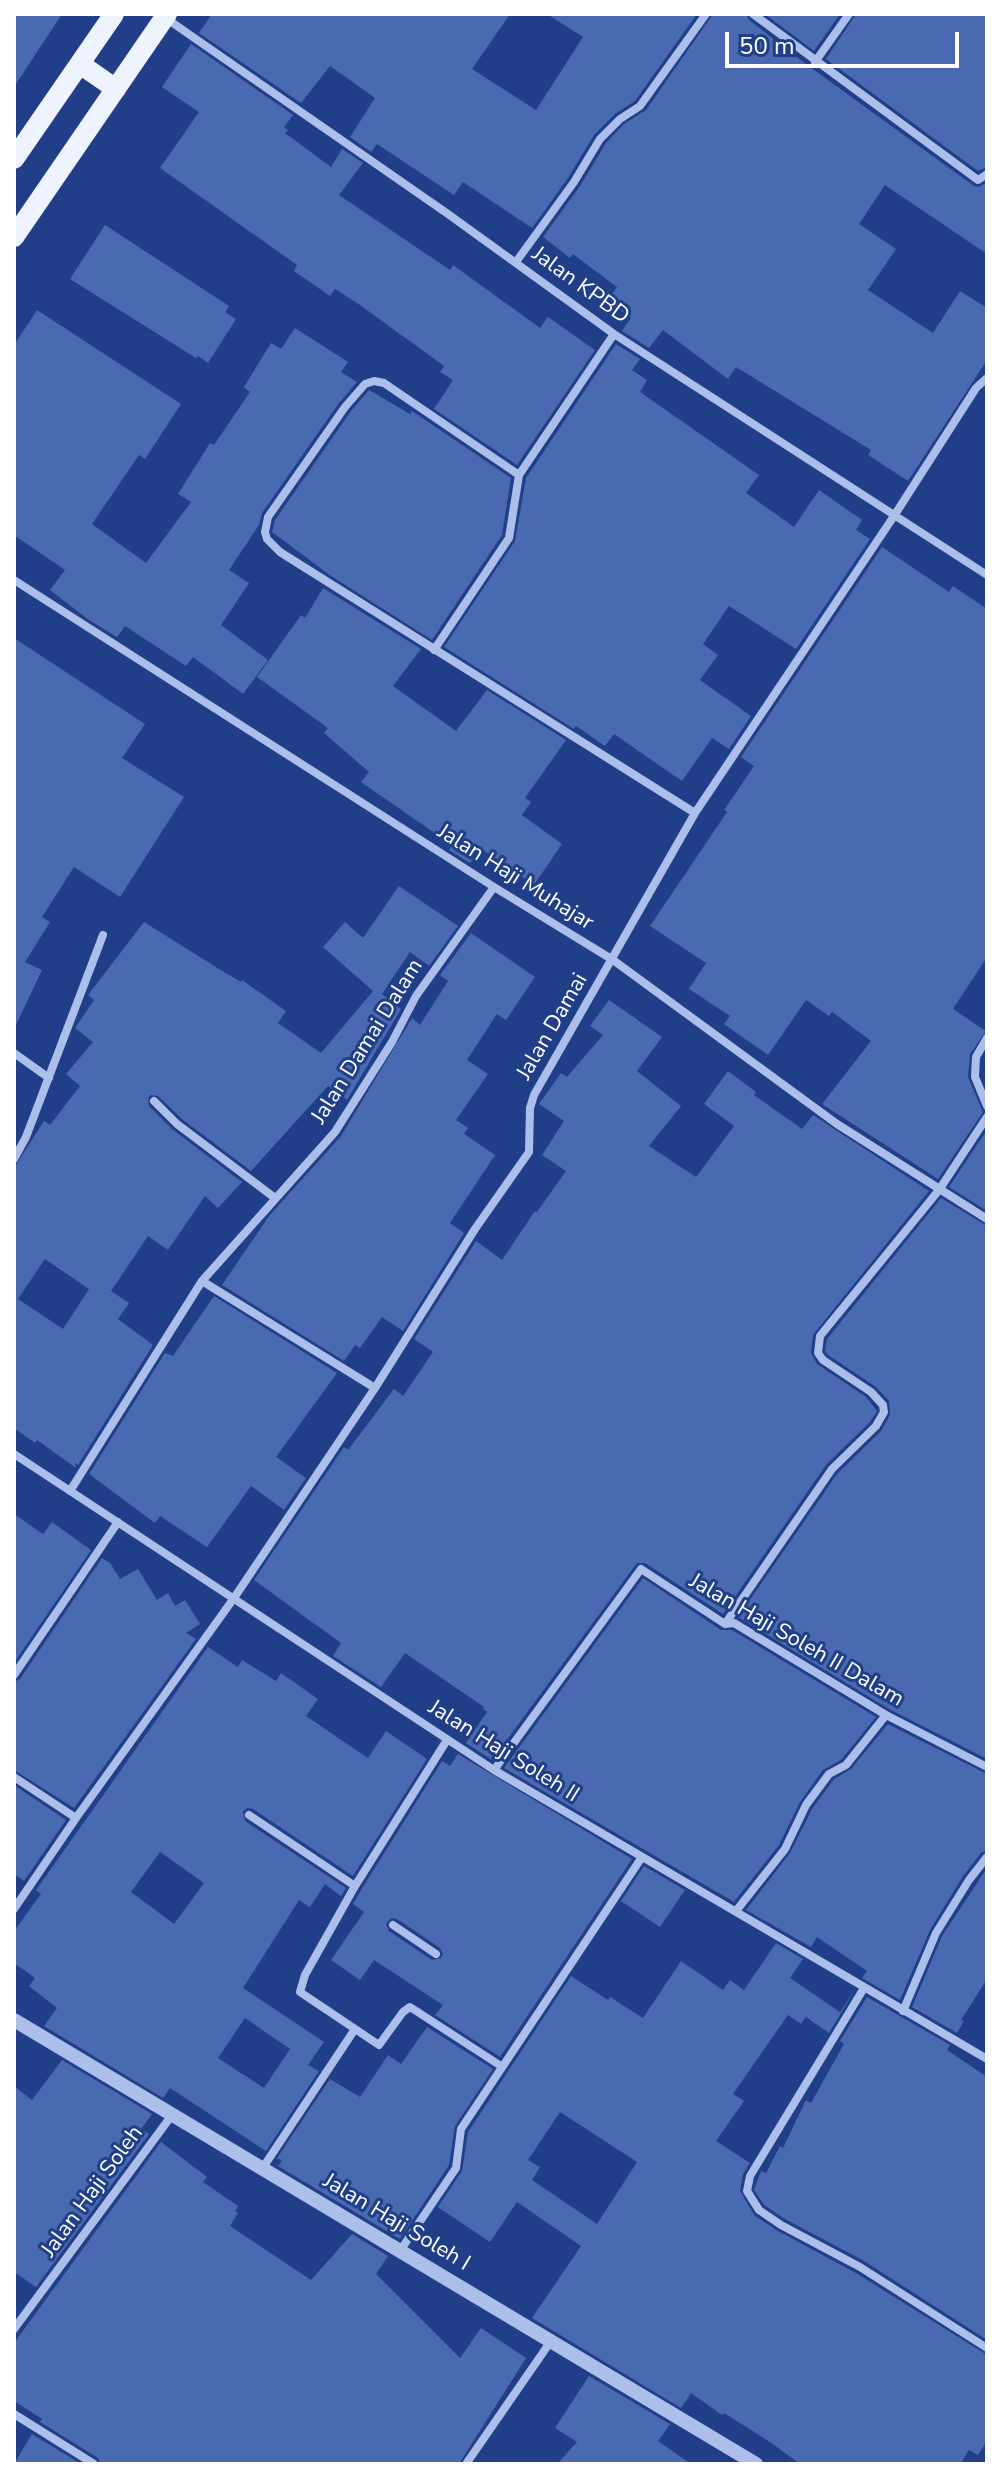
<!DOCTYPE html>
<style>
body{margin:0}
#map{position:relative;width:1001px;height:2478px;overflow:hidden;background:#213f88;font-family:"Nunito Sans",sans-serif}
canvas{display:block}
.frame{position:absolute;inset:0;border:16px solid #fff;pointer-events:none}
.scale{position:absolute;left:725px;top:32px;width:234px;height:36px;box-sizing:border-box;border:4px solid #fff;border-top:0;padding-left:10px;font-size:24px;line-height:28px;white-space:nowrap;color:#fff;-webkit-text-stroke:6px #213f88;paint-order:stroke}
</style>
<div id="map">
<canvas width="1001" height="2478"></canvas>
<div class="frame"></div>
<div class="scale">50 m</div>
</div>
<script>
const g = document.querySelector('canvas').getContext('2d');
g.lineJoin = 'round';
function fill(path, color) {
  g.fillStyle = color;
  g.fill(path, 'evenodd');
}
function poly(rows) {
  const path = new Path2D();
  for (const r of rows) {
    path.moveTo(r[0], r[1]);
    for (let i = 2; i < r.length; i += 2) path.lineTo(r[i], r[i + 1]);
  }
  return path;
}
function trace(path, color, width, dash) {
  g.strokeStyle = color;
  g.lineWidth = width;
  g.lineCap = dash ? 'butt' : 'round';
  g.setLineDash(dash || []);
  g.stroke(path);
}
function label(font, color, halo, rows, align = 'center') {
  g.font = font + ' "Nunito Sans",sans-serif';
  g.lineWidth = 6;
  g.setLineDash([]);
  g.textBaseline = 'middle';
  g.strokeStyle = halo;
  g.fillStyle = color;
  for (const [text, x, y, turn = 0] of rows) {
    g.save();
    g.translate(x, y);
    g.rotate((+turn || 0) * Math.PI / 180);
    g.textAlign = isNaN(turn) ? turn : align;
    if (halo) g.strokeText(text, 0, 0);
    g.fillText(text, 0, 0);
    g.restore();
  }
}
fill(poly([
 [14,14,62,14,14,87],
 [212,14,510,14,472,69,536,110,583,37,547,14,697,14,635,101,615,114,594,135,568,178,532,228,463,182,454,195,377,144,371,152,350,137,375,98,330,66,301,103,199,33],
 [713,14,746,14,749,20,810,67,974,186,979,187,987,182,987,254,885,185,859,224,896,249,868,290,933,333,960,291,987,308,987,360,908,481,868,455,871,450,736,367,728,379,663,330,649,348,622,331,631,318,607,300,617,287,573,254,570,258,543,237,580,186,606,143,624,124,646,110],
 [765,14,840,14,814,51],
 [856,14,987,14,987,167,978,171,826,59],
 [191,44,293,115,284,127,288,130,285,133,331,167,342,149,363,163,339,195,450,270,453,265,540,328,548,317,595,350,517,465,434,409,453,380,440,372,444,366,360,305,335,289,330,296,294,271,297,265,160,168,199,112,162,87],
 [105,225,229,306,225,312,236,319,208,363,198,356,196,358,70,279],
 [37,310,181,404,145,459,139,455,92,524,146,563,191,502,178,494,210,443,214,445,250,392,244,387,271,343,281,349,295,328,348,362,341,372,357,382,339,403,262,513,259,525,229,570,249,583,221,625,268,660,243,694,193,657,186,666,125,626,117,637,89,620,50,590,65,570,14,535,14,345],
 [616,344,640,359,632,370,647,380,640,392,759,475,746,493,794,527,819,490,862,520,856,530,870,539,796,649,729,606,703,644,718,655,700,680,751,716,729,749,712,738,682,781,614,734,605,746,576,726,574,729,444,647,515,541,526,478],
 [369,390,410,414,412,411,511,478,502,535,432,640,331,576,272,532,275,520,351,411],
 [882,547,949,592,953,586,987,609,987,957,953,1009,986,1031,970,1054,968,1077,983,1112,938,1179,822,1104,871,1041,832,1012,829,1016,806,1000,768,1055,724,1024,730,1016,689,989,706,963,650,926,727,812,724,810,754,766,741,757],
 [323,588,421,649,393,686,456,731,487,690,566,740,525,798,531,802,522,815,562,844,534,885,480,848,470,863,449,850,452,845,361,782,369,772,324,733,328,728,257,677,301,615,305,618],
 [14,638,145,724,122,758,184,797,120,897,74,867,42,917,50,922,25,962,42,970,14,1029],
 [399,886,458,926,429,966,410,952,382,994,401,1009,347,1100,328,1086,251,1171,182,1119,158,1096,151,1095,148,1098,149,1106,172,1129,242,1182,218,1208,205,1196,168,1250,148,1236,111,1291,129,1303,118,1319,153,1345,78,1465,75,1463,76,1468,37,1440,35,1443,14,1428,14,1168,44,1121,50,1125,80,1086,66,1074,93,1042,75,1028,94,1000,88,995,144,922,219,969,241,982,242,980,286,1011,278,1023,321,1053,373,991,323,947,345,922,363,938],
 [45,1259,89,1289,63,1329,18,1299],
 [471,933,535,977,506,1020,497,1014,467,1060,488,1074,456,1120,468,1128,464,1134,495,1155,450,1223,464,1233,403,1331,382,1317,360,1348,355,1345,344,1361,222,1285,269,1216,341,1136,412,1018,420,1025,448,981,440,975],
 [609,1000,662,1037,637,1071,681,1106,649,1146,696,1177,734,1126,704,1104,728,1071,756,1092,754,1095,802,1129,813,1115,929,1191,813,1335,811,1353,817,1364,866,1397,877,1411,870,1422,826,1465,723,1614,645,1563,637,1563,492,1760,466,1743,487,1712,483,1709,484,1707,405,1653,381,1687,333,1656,341,1643,254,1580,344,1447,348,1450,394,1389,403,1396,433,1352,414,1339,476,1241,502,1260,535,1211,537,1212,566,1171,542,1155,564,1121,539,1104,561,1073,567,1077,603,1035,590,1026],
 [987,1130,987,1211,949,1187],
 [941,1198,987,1226,987,1759,889,1709,738,1617,837,1474,881,1431,890,1415,889,1401,876,1387,828,1355,825,1351,827,1339],
 [214,1296,337,1373,276,1457,306,1478,284,1510,251,1486,207,1547,160,1516,155,1523,89,1474,165,1353,173,1356],
 [14,1514,43,1534,52,1522,91,1550,14,1663],
 [102,1558,110,1563,120,1579,138,1569,157,1600,168,1593,175,1606,185,1600,200,1624,186,1633,196,1639,74,1808,14,1770,14,1682,20,1679],
 [643,1578,721,1630,732,1630,876,1717,841,1760,823,1770,800,1802,779,1845,734,1902,504,1768],
 [208,1647,238,1667,242,1660,276,1681,281,1673,318,1699,306,1716,368,1758,386,1731,427,1759,353,1876,253,1809,247,1808,243,1812,245,1821,346,1888,341,1896,325,1884,310,1907,299,1900,243,1988,324,2042,308,2065,319,2071,266,2151,170,2088,163,2098,44,2026,57,2008,29,1986,35,1978,14,1963,14,1931,41,1894,36,1890],
 [160,1852,204,1883,174,1924,131,1892],
 [245,2018,290,2049,264,2088,218,2058],
 [888,1724,987,1774,987,1850,981,1853,963,1876,930,1930,900,2000,862,1978,867,1971,817,1937,811,1947,746,1910,790,1853,812,1809,834,1779,851,1769],
 [458,1754,632,1859,500,2057,435,2015,443,2005,374,1960,360,1980,331,1960,364,1912,353,1904,361,1890,442,1761,450,1766],
 [391,1918,397,1919,440,1948,443,1954,441,1958,432,1960,389,1931,386,1924],
 [14,1785,66,1820,24,1881,14,1874],
 [644,1866,685,1890,660,1927,621,1901],
 [987,1868,987,1979,961,2020,964,2021,957,2033,912,2007,942,1936],
 [776,1943,803,1959,790,1978,840,2012,855,1990,829,2033,806,2017,801,2024,788,2015,733,2094,744,2101,716,2141,750,2163,743,2174,740,2191,755,2216,778,2231,856,2273,987,2355,987,2441,978,2455,969,2450,960,2464,800,2464,773,2444,724,2413,722,2415,691,2393,681,2408,532,2318,581,2246,517,2202,490,2242,438,2207,462,2171,468,2132,571,1976,608,2000,610,1997,643,2018,681,1961,723,1990,730,1980,744,1990],
 [560,2112,637,2162,597,2224,532,2180,540,2167,528,2160],
 [867,1997,950,2045,947,2050,987,2077,987,2340,864,2261,785,2219,764,2205,754,2190,761,2171,766,2173,780,2146,783,2148,806,2100,811,2103,844,2044,840,2041],
 [427,2027,493,2069,455,2126,449,2165,400,2239,278,2166,282,2161,277,2158,330,2079,360,2097,388,2055,401,2064],
 [62,2060,152,2114,141,2129,149,2134,36,2287,14,2272,14,2086,32,2100],
 [161,2142,207,2177,203,2182,238,2206,235,2211,238,2213,230,2226,311,2280,352,2234,388,2256,376,2274,460,2358,481,2328,526,2358,459,2464,101,2464,98,2458,40,2422,42,2419,14,2401,14,2343],
 [589,2376,670,2424,658,2441,691,2464,557,2464,577,2442,555,2428],
 [32,2434,81,2464,14,2464]
]), '#4969b0');
trace(poly([
 [753,14,978,180,987,174],
 [167,19,448,214,614,334,987,575],
 [815,62,849,14],
 [516,262,574,182,600,139,620,119,640,106,706,14],
 [519,475,384,383,374,381,365,384,345,407,268,517,265,532,267,539,280,552,695,813],
 [14,580,494,887,613,960,837,1124,987,1219],
 [434,650,509,538,519,475,614,334],
 [987,1038,976,1057,975,1077,987,1106],
 [14,1053,49,1078],
 [154,1101,177,1124,275,1198],
 [14,1159,26,1137,103,935],
 [202,1281,375,1388],
 [14,1454,494,1770,987,2059],
 [70,1491,202,1281,335,1132,392,1042,416,996,494,887],
 [725,1624,832,1469,876,1426,884,1412,883,1405,871,1392,823,1360,818,1353,820,1336,939,1190,987,1117],
 [14,1675,118,1522],
 [447,1740,355,1886,305,1975,300,1992,379,2045,403,2012,410,2007,501,2066],
 [494,1770,641,1569,725,1624,734,1623,886,1715,987,1767],
 [14,1777,76,1818],
 [249,1815,355,1886],
 [14,1909,76,1818,234,1598,375,1388,475,1229,529,1152,530,1108,534,1095,695,813,894,516,976,388,987,378],
 [736,1911,785,1849,806,1805,829,1774,846,1765,886,1715],
 [393,1925,436,1954],
 [864,1988,750,2176,747,2191,759,2210,781,2225,860,2267,987,2348],
 [903,2011,936,1933,969,1880,987,1857],
 [262,2169,355,2029],
 [400,2251,456,2168,461,2129,642,1857],
 [14,2329,172,2115],
 [14,2414,94,2464],
 [466,2464,551,2341]
]), '#abbfea', 8);
trace(poly([
 [14,2020,756,2464]
]), '#abbfea', 14);
trace(poly([
 [80,64,116,89],
 [14,159,114,14],
 [14,237,167,14]
]), '#eff3fe', 20);
label('22px', '#fff', '#213f88', [
 ["Jalan KPBD",580,286,36],
 ["Jalan Haji Muhajar",515,878,32],
 ["Jalan Damai",553,1027,-60],
 ["Jalan Damai Dalam",368,1042,-58],
 ["Jalan Haji Soleh II Dalam",796,1641,30],
 ["Jalan Haji Soleh II",503,1752,32],
 ["Jalan Haji Soleh",93,2192,-54],
 ["Jalan Haji Soleh I",396,2223,31]
]);
</script>
